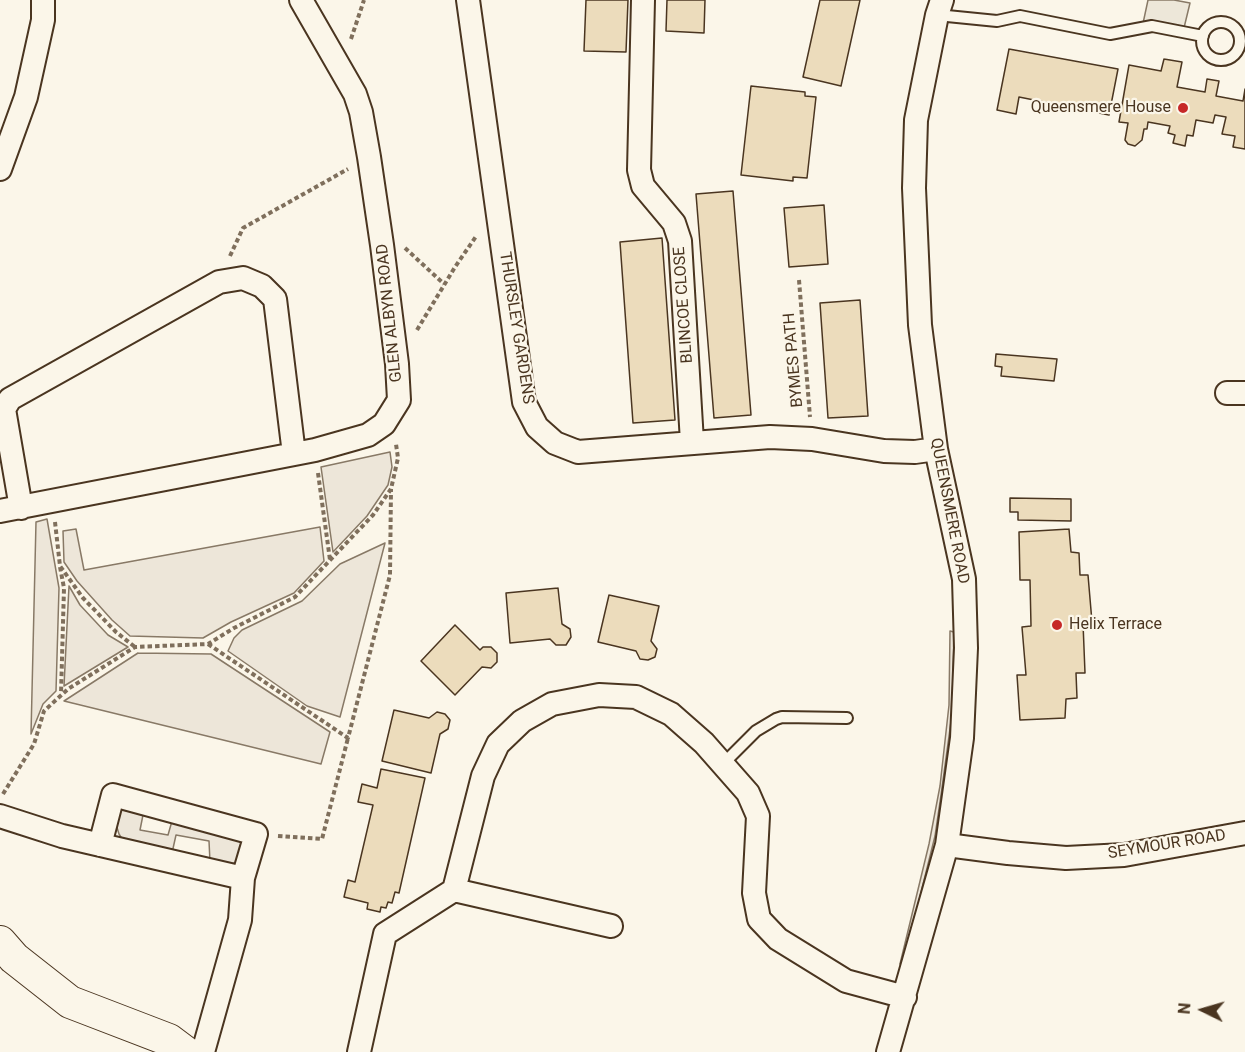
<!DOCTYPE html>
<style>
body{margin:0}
#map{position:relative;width:1245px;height:1052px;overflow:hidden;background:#fbf6e9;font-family:Roboto,sans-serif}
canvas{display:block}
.north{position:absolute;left:1173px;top:980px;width:60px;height:60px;-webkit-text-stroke:4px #fbf6e9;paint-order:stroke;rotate:275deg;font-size:16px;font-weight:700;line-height:24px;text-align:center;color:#4a3520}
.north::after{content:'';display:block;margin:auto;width:21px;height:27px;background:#4a3520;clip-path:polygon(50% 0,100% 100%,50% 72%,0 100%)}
</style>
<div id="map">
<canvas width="1245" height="1052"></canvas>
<div class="north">N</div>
</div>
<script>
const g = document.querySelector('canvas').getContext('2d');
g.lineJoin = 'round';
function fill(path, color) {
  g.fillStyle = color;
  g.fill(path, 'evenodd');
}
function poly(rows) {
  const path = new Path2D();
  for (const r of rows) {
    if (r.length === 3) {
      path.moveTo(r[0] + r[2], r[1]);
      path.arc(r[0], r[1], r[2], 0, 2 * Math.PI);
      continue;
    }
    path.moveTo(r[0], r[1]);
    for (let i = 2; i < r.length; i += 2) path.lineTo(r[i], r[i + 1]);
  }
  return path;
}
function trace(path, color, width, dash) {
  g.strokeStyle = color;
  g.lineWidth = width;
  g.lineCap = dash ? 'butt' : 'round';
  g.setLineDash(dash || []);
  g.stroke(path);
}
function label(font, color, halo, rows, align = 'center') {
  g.font = font + ' Roboto,sans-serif';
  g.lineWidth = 4.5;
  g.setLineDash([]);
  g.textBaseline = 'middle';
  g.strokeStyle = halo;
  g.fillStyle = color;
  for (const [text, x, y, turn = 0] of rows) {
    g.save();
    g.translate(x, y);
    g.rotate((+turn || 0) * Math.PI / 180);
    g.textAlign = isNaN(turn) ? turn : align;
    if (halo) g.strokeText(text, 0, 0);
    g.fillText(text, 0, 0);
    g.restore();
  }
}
const green = poly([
 [390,452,392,467,388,485,367,516,333,552,321,467,390,452],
 [47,519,59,588,56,691,43,704,31,734,36,522,47,519],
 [320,527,324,561,294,593,231,622,203,638,130,636,112,620,77,581,64,562,63,531,76,529,84,570,320,527],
 [385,543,340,717,307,706,228,651,234,638,242,630,302,601,340,564,385,543],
 [69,586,80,605,108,635,128,647,64,686,69,586],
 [950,631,954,632,952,714,941,795,935,836,903,965,900,964,929,844,940,786,949,705,950,631],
 [138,653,211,654,330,732,321,764,64,701,138,653],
 [120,809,143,815,140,830,168,835,172,821,228,834,241,842,242,850,239,861,228,866,210,862,209,841,176,835,172,853,124,842,119,834,114,818,120,809]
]);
fill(green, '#ede6d9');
trace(green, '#887966', 1.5);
const parking = poly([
 [1148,0,1174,0,1190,3,1183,32,1142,28,1148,0]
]);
fill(parking, '#ede7d9');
trace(parking, '#887966', 1.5);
const building = poly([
 [586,0,628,0,626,52,584,51,586,0],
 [667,0,705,0,704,33,666,31,667,0],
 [820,0,860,0,841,86,803,77,820,0],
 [1009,49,1118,69,1109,115,1019,97,1016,114,997,110,1009,49],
 [1164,59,1182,62,1177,87,1205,92,1207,79,1219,81,1216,96,1243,101,1245,89,1245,149,1233,147,1235,136,1222,134,1226,117,1215,115,1213,123,1196,120,1193,136,1187,135,1185,146,1173,143,1175,135,1168,133,1170,126,1148,122,1147,129,1144,129,1142,140,1135,146,1128,144,1125,140,1128,123,1119,122,1129,65,1161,71,1164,59],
 [751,86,805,92,805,96,816,97,807,178,793,177,793,181,741,175,751,86],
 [733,191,751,415,714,418,696,194,733,191],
 [824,205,828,264,789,267,784,208,824,205],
 [662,238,675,420,633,423,620,242,662,238],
 [860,300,868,416,828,418,820,303,860,300],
 [996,354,1057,359,1054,381,1001,376,1002,367,995,366,996,354],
 [1010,498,1071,499,1071,521,1018,520,1018,512,1010,512,1010,498],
 [1069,529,1071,552,1079,553,1080,575,1088,575,1092,622,1083,623,1085,673,1076,673,1077,698,1066,699,1065,718,1020,720,1017,675,1026,675,1022,627,1031,626,1030,580,1020,580,1019,532,1069,529],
 [558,588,562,624,570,629,571,637,566,645,556,645,550,639,510,643,506,593,558,588],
 [609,595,659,606,651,641,657,649,655,657,648,660,640,659,636,651,598,642,609,595],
 [455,625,480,650,483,647,491,647,497,653,497,662,491,668,482,667,455,695,421,661,455,625],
 [394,710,429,718,437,712,445,714,450,720,448,729,440,734,431,773,382,761,394,710],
 [381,769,425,778,399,893,395,892,392,903,388,902,386,908,381,907,380,912,367,909,368,903,344,897,348,880,355,882,373,805,358,802,362,784,377,788,381,769]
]);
fill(building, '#ecdcbc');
trace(building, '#4a3520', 1.5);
const lane = poly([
 [937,15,997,21,1020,16,1110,34,1152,26,1203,36],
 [1221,41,19],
 [723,764,756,731,776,719,782,717,847,718]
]);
const street = poly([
 [468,0,524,402,537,427,555,443,578,452,770,437,812,439,884,451,915,452,936,449],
 [643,0,639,170,643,186,674,223,680,241,692,442],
 [0,169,26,97,43,20,43,0],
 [1227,393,1245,393],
 [21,508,4,409,10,399,219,282,243,278,262,286,275,299,294,454],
 [0,511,315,450,368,435,384,424,399,400,397,364,382,245,369,157,361,112,355,94,301,0],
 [0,816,62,836,243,878,256,834,113,795,100,845],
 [947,845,1008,853,1066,858,1124,855,1245,833],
 [611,926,454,890,483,776,498,744,522,721,552,704,599,695,636,697,671,714,704,743,748,793,758,816,754,893,759,919,778,939,846,981,905,997],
 [203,1052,240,920,243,878],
 [359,1052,385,934,454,890],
 [888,1052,947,845,962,738,966,648,964,579,936,449,920,325,914,188,916,120,937,15,942,0]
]);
const secondary = poly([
 [0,942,14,958,70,1002,169,1040,185,1052]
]);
trace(lane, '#4a3520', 14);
trace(street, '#4a3520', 26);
trace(secondary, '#4a3520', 34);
trace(poly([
 [351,39,364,0],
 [405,248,444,284],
 [230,256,243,228,348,169],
 [799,280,810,417],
 [417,330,455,267,477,235],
 [318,473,330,560],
 [55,522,60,566,83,598,116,632,135,647],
 [60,567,64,588,61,694],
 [208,644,348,738,390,575,391,489],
 [3,794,34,744,44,711,68,689,135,647,208,644,234,628,295,597,373,515,391,489,398,458,396,444],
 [278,836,322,839,348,738]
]), '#7f6f5c', 4, [4.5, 3]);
trace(lane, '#fbf6e9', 10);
trace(street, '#fbf6e9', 22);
trace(secondary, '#fbf6e9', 32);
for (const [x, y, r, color] of [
 [1183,108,6,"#c62828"],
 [1057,625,6,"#c62828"]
]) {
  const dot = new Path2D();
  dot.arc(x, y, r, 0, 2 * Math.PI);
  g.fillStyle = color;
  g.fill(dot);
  trace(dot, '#fbf6e9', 2);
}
label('16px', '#4a3520', '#fbf6e9', [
 ["Queensmere House",1171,108],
 ["Helix Terrace",1069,625,"left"]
], 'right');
label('16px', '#4a3520', '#fbf6e9', [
 ["BLINCOE CLOSE",684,305,-94],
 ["GLEN ALBYN ROAD",390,313,-96],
 ["THURSLEY GARDENS",516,328,81],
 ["BYMES PATH",794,360,-95],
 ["QUEENSMERE ROAD",949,511,79],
 ["SEYMOUR ROAD",1167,845,-9]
]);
</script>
